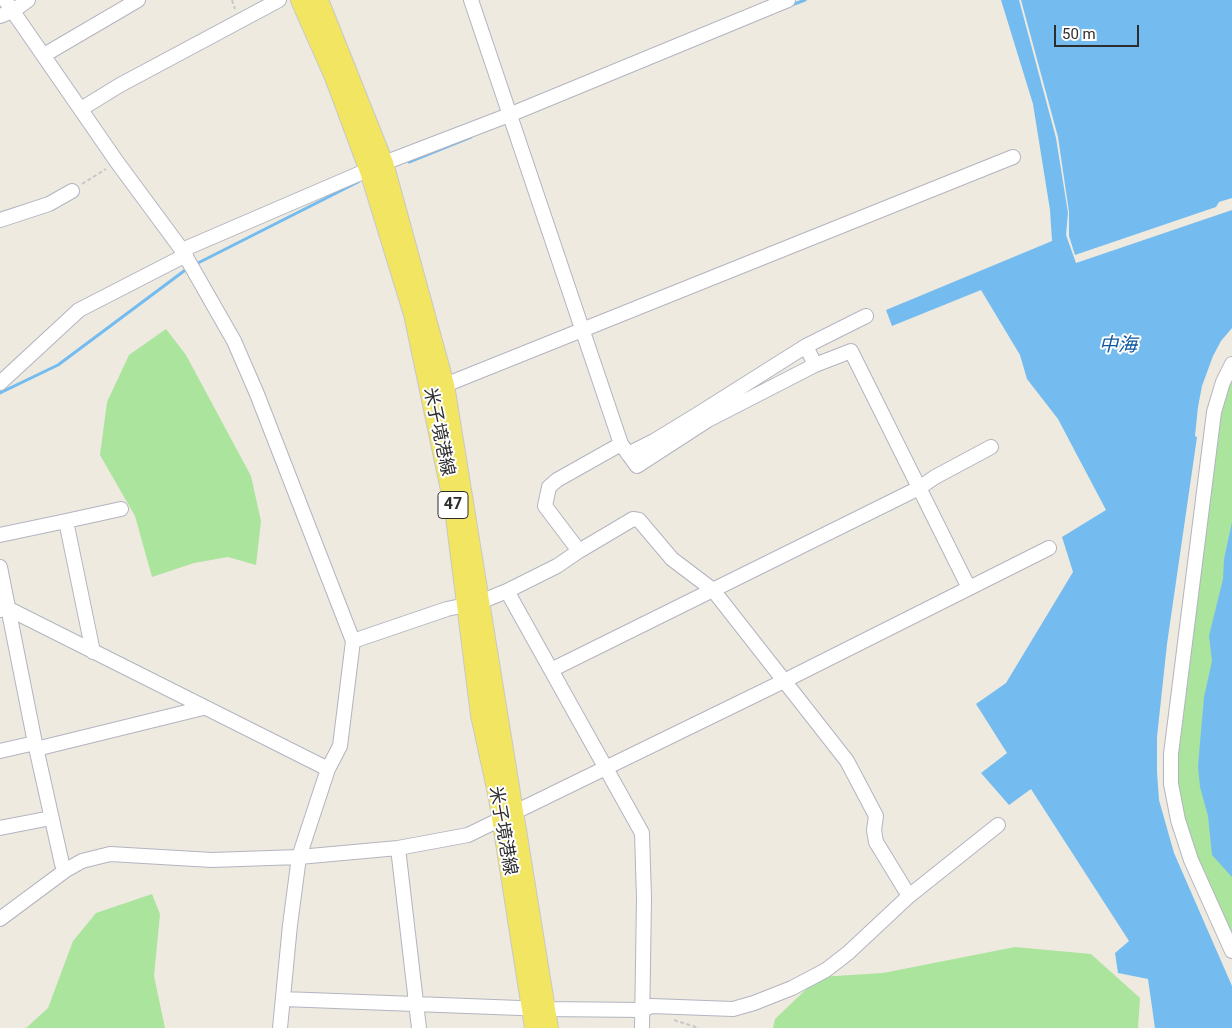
<!DOCTYPE html>
<meta charset="utf-8">
<style>
body{margin:0}
#map{position:relative;width:1232px;height:1028px;overflow:hidden;background:#eeeae0;font-family:Roboto,sans-serif}
canvas{display:block}
.scale{position:absolute;left:1054px;top:25px;width:85px;height:22px;box-sizing:border-box;border:2px solid #2d2d2d;border-top:0;padding-left:6px;font-size:15px;line-height:18px;white-space:nowrap;color:#2d2d2d;-webkit-text-stroke:4px #fff;paint-order:stroke}
</style>
<div id="map">
<canvas width="1232" height="1028"></canvas>
<div class="scale">50 m</div>
</div>
<script>
const g = document.querySelector('canvas').getContext('2d');
g.lineJoin = 'round';
function fill(path, color) {
  g.fillStyle = color;
  g.fill(path, 'evenodd');
}
function poly(rows) {
  const path = new Path2D();
  for (const r of rows) {
    path.moveTo(r[0], r[1]);
    for (let i = 2; i < r.length; i += 2) path.lineTo(r[i], r[i + 1]);
  }
  return path;
}
function trace(path, color, width, dash) {
  g.strokeStyle = color;
  g.lineWidth = width;
  g.lineCap = dash ? 'butt' : 'round';
  g.setLineDash(dash || []);
  g.stroke(path);
}
function label(font, color, halo, rows, align = 'center') {
  g.font = font + ' Roboto,"Noto Sans JP",sans-serif';
  g.lineWidth = 4;
  g.setLineDash([]);
  g.textBaseline = 'middle';
  g.strokeStyle = halo;
  g.fillStyle = color;
  for (const [text, x, y, turn = 0] of rows) {
    g.save();
    g.translate(x, y);
    g.rotate((+turn || 0) * Math.PI / 180);
    g.textAlign = isNaN(turn) ? turn : align;
    if (halo) g.strokeText(text, 0, 0);
    g.fillText(text, 0, 0);
    g.restore();
  }
}
fill(poly([
 [166,329,186,355,251,476,261,521,256,565,228,557,194,563,152,577,135,516,100,455,107,402,129,355],
 [1232,370,1232,944,1193,857,1174,785,1217,411],
 [152,894,160,914,154,976,165,1028,26,1028,48,1008,73,941,96,913],
 [1015,947,1091,954,1140,998,1138,1028,773,1028,775,1019,819,977,883,973]
]), '#abe49d');
fill(poly([
 [1001,0,1019,0,1056,138,1068,213,1066,235,1076,263,1232,210,1232,328,1221,341,1213,356,1202,386,1198,407,1195,436,1197,437,1167,644,1157,737,1157,772,1159,800,1174,853,1232,986,1232,1028,1155,1028,1148,979,1118,973,1115,953,1129,941,1031,789,1009,805,981,773,1007,753,976,704,1006,683,1073,572,1062,537,1106,510,1058,419,1027,379,1020,355,981,290,892,326,886,310,1052,241,1050,210,1033,104],
 [1021,0,1232,0,1232,198,1219,202,1216,207,1075,255,1069,236,1069,212,1058,137],
 [1232,522,1232,877,1212,855,1208,816,1200,787,1198,766,1204,697,1212,661,1209,636,1223,579,1224,559]
]), '#74bcef');
trace(poly([
 [789,6,805,0],
 [409,162,471,137],
 [194,265,358,182],
 [0,393,58,365,188,268]
]), '#74bcef', 3);
const minor = poly([
 [5,0,117,162,182,250,234,341,257,394,353,641,340,746,328,769,299,857,290,925,280,1028],
 [471,0,621,444,637,466,708,420,815,365,851,351,969,588],
 [0,16,13,11,28,0],
 [44,55,138,0],
 [81,109,120,85,279,0],
 [0,220,49,204,72,191],
 [182,250,384,163,509,115,788,0],
 [806,346,866,316],
 [1232,364,1223,382,1214,412,1171,754,1171,784,1178,820,1191,860,1232,951],
 [0,383,79,310,186,255],
 [445,385,1013,157],
 [703,411,806,346,815,365],
 [628,454,654,441,703,411,706,417],
 [66,521,121,509],
 [0,535,66,521,93,652],
 [579,551,545,506,549,487,557,480,621,444],
 [0,567,35,743,62,864,66,870],
 [507,591,557,566,579,551,633,519,639,520,672,559,713,590,847,761,876,816,874,830,876,842,909,896],
 [0,610,7,608,328,769],
 [353,641,447,609,480,602,507,591,642,833,644,898,642,1028],
 [551,670,919,488,935,477,991,447],
 [36,749,203,708],
 [0,751,35,743],
 [0,828,51,818],
 [398,848,419,1028],
 [0,919,66,870,82,861,110,854,212,860,299,857,398,848,468,835,784,681,1049,548],
 [283,999,546,1009,643,1010,651,1006,733,1009,754,1003,792,988,826,970,848,953,909,896,998,825]
]);
const major = poly([
 [300,0,334,77,369,171,413,314,454,509,480,715,498,798,534,1028],
 [319,0,384,163,445,385,549,1028]
]);
trace(minor, '#b3b4c0', 16);
trace(major, '#c8c8c8', 20);
trace(poly([
 [232,0,235,9],
 [82,184,106,169],
 [674,1020,699,1028]
]), '#c8c8c8', 2, [4, 2.5]);
trace(minor, '#fff', 14);
trace(major, '#f1e562', 18);
for (const [x, y, w] of [
 [453,505,30]
]) {
  const box = new Path2D();
  box.roundRect(x - w / 2, y - 13.5, w, 27, 4);
  g.fillStyle = '#fff';
  g.fill(box);
  trace(box, '#2d2d2d', 1);
}
label('bold 16px', '#2d2d2d', null, [
 ["47",453,505]
]);
label('18px', '#2d2d2d', '#fff', [
 ["米子境港線",438,432,78],
 ["米子境港線",502,831,80]
]);
label('italic 19px', '#0e58a1', '#fff', [
 ["中海",1118,346]
]);
</script>
